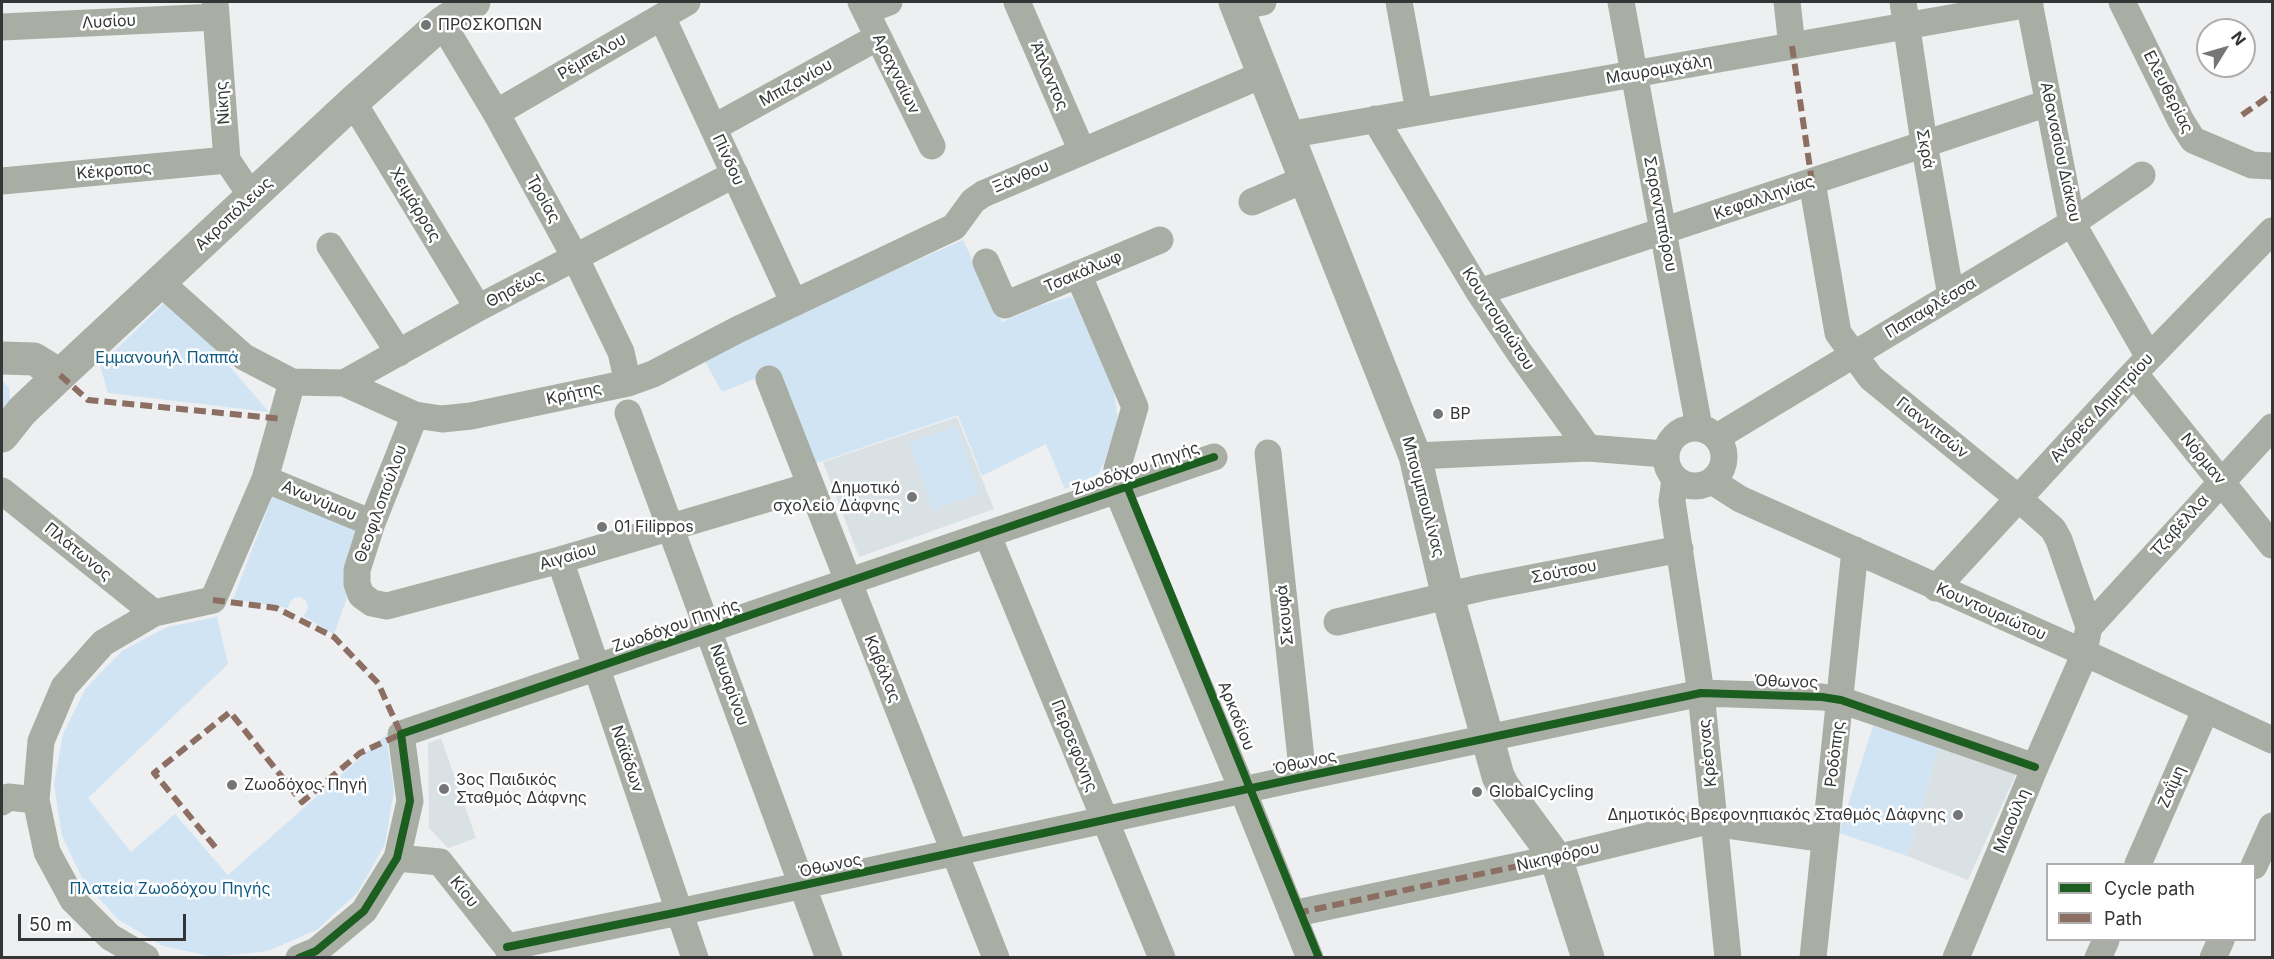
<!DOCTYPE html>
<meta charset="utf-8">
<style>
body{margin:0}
#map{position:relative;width:2274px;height:959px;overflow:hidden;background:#edeff1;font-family:Inter,sans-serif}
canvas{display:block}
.frame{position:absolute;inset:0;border:3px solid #343536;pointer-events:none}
.legend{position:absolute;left:2046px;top:863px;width:210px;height:78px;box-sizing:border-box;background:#fff;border:2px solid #aeaeaf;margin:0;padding:8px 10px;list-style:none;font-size:18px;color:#343536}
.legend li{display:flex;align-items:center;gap:12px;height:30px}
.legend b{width:30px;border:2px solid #aeaeaf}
.north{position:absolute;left:2196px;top:18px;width:60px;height:60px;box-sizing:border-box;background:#fff;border:2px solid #aeaeaf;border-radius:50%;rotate:53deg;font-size:16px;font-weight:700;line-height:24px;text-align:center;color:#343536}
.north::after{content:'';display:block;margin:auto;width:21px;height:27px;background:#757677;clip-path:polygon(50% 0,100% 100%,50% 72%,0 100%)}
.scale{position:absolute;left:18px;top:914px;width:168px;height:27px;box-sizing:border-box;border:3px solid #343536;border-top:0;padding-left:8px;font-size:18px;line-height:21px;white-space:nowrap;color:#343536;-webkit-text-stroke:4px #fff;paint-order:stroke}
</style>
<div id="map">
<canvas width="2274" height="959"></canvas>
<div class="frame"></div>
<ul class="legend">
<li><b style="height:8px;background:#1b5e20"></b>Cycle path</li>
<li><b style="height:8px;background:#8d6e63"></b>Path</li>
</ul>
<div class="north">N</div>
<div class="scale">50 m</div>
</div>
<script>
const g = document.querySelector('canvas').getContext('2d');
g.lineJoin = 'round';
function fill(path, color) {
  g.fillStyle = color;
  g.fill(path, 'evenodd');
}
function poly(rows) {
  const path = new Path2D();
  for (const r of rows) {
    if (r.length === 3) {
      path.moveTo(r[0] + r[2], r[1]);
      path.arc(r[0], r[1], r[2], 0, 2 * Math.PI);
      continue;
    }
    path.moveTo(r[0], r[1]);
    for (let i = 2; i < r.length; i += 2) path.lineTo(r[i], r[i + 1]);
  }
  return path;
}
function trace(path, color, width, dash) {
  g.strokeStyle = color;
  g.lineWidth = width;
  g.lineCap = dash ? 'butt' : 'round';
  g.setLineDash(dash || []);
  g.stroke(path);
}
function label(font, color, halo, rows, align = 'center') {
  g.font = font + ' Inter,sans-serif';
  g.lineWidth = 5;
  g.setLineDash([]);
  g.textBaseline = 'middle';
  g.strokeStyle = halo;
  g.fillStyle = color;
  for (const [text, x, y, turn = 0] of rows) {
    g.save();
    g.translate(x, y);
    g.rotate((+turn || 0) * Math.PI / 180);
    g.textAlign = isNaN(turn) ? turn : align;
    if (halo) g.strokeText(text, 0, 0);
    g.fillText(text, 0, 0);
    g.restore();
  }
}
fill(poly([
 [957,417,994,509,859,557,823,462],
 [441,738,476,838,448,848,429,828,428,743],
 [1939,747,2016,774,1968,880,1907,856]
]), '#dae1e5');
fill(poly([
 [963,240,1002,322,1039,306,1069,297,1073,298,1114,391,1118,422,1104,463,1098,474,1065,489,1046,444,982,476,958,415,814,464,774,371,722,392,702,356],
 [165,302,198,330,269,412,108,393,100,365],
 [2,380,9,388,10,399,6,411,2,416],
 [956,426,980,493,933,510,909,442],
 [275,490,371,531,334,634,303,616,307,611,308,605,305,600,300,597,294,598,290,602,288,608,233,599],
 [217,617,228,664,88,798,131,852,175,814,228,875,386,735,394,790,385,844,358,892,318,929,268,951,214,957,163,946,119,920,84,882,62,836,54,784,63,734,86,688,122,651,167,627],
 [1873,726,1939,747,1907,856,1839,833]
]), '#d0e4f3');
trace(poly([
 [215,2,227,160,252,197],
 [861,2,932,146],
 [1017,2,1082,151],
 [1399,2,1419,111],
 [1621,2,1699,427],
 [1787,2,1792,46],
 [1903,2,1924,143,1951,296],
 [2029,2,2072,223,2149,357],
 [2122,2,2181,121,2193,140,2252,165,2272,166],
 [1237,7,1263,2],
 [866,11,889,2],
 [662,17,794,303],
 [442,23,496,113,575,257,621,352,628,383],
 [2,27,216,17],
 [353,102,478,308],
 [496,113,687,2],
 [1375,119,1479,292,1519,352,1588,448],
 [713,128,878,37],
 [1288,135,2030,4],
 [2,181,227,160],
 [1812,182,1838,333,1871,378,2018,498,2053,529,2059,540,2089,627,2082,660,2035,767,1956,958],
 [1252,202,1305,179],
 [330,246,399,353],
 [986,262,1005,305,1160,240],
 [1078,274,1135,407,1117,469,1117,490,1243,791,1310,958],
 [160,282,244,357,292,382,344,383,478,308,735,174],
 [1479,292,2048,103],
 [2134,373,2272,545],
 [769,379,996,958],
 [344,383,415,415,442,419,471,416,628,383,653,374,737,330,954,227,973,201,983,194,1264,74],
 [628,413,829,958],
 [415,415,372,523,357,570,357,584,361,595,372,603,387,606,560,560,810,486],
 [1695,457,29],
 [1717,437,2072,223,2142,175],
 [1268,453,1303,777],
 [1415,456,1588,448,1665,454],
 [265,479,372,523],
 [1675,479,1672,501,1701,693,1728,958],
 [1712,481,1740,499,2085,653,2272,740],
 [2,491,154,613],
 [987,534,1162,958],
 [560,560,695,958],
 [1936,588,2134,373,2272,231],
 [1337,622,1480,588,1680,549],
 [2089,627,2272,427],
 [2,802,8,797,36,800],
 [397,858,440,862,507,947,512,958],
 [2138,864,2206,709],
 [2254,866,2272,826],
 [1292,914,1556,858,1704,822,1825,839],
 [507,947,679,912,1303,777,1701,693,1822,697,1841,700,2035,767],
 [146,958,110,937,73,900,47,852,36,800,41,741,64,687,103,643,154,613,213,600,265,479,292,382],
 [299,958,316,951,364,911,397,858,410,801,401,734,1214,457],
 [1813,958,1855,550],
 [2098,958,2106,940],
 [2213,958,2221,940]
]), '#a9aea4', 27);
trace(poly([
 [1235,2,1415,456,1448,597,1498,776,1503,786,1556,858,1588,958],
 [2,358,34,359,60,375],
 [2,436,22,411,60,375,353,102,442,23,474,2]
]), '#a9aea4', 33);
trace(poly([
 [1792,46,1812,182],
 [2242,115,2272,94],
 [60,375,88,400,283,419],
 [213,600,276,608,334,637,378,683,401,734,360,753,302,802,230,712,154,773,216,848],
 [1297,913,1556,858]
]), '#8d6e63', 6, [12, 6]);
trace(poly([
 [1127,486,1319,958],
 [507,947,679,912,1303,777,1701,693,1822,697,1841,700,2035,767],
 [299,958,316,951,364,911,397,858,410,801,401,734,1214,457]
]), '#1b5e20', 8);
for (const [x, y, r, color] of [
 [426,25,6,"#757677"],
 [1438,414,6,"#757677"],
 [912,497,6,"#757677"],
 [602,527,6,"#757677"],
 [232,785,6,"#757677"],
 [444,789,6,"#757677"],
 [1477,792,6,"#757677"],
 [1958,815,6,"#757677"]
]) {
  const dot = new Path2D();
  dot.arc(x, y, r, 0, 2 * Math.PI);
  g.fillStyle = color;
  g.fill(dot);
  trace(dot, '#fff', 2);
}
label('16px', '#343536', '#fff', [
 ["Λυσίου",109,22,-3],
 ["Ρέμπελου",592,57,-30],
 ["Μαυρομιχάλη",1659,70,-10],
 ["Αραχναίων",896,74,64],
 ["Άτλαντος",1049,76,67],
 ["Μπιζανίου",796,83,-29],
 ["Ελευθερίας",2168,92,63],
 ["Νίκης",223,103,-94],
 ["Σκρά",1925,149,80],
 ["Αθανασίου Διάκου",2060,152,78],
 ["Πίνδου",728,160,65],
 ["Κέκροπος",114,171,-5],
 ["Ξάνθου",1021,177,-23],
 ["Κεφαλληνίας",1764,198,-19],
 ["Τροίας",543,199,61],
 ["Χειμάρρας",415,205,59],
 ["Ακροπόλεως",234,214,-43],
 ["Σαρανταπόρου",1660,214,79],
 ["Τσακάλωφ",1083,272,-23],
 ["Θησέως",515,289,-28],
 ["Παπαφλέσσα",1931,308,-31],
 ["Κουντουριώτου",1498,319,57],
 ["Κρήτης",574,394,-12],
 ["Ανδρέα Δημητρίου",2102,408,-47],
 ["Γιαννιτσών",1932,428,39],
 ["Νόρμαν",2203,459,51],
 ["Ζωοδόχου Πηγής",1136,469,-19],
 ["Μπουμπουλίνας",1423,497,75],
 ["Ανωνύμου",319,501,23],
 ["Θεοφιλοπούλου",381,504,-70],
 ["Τζαβέλλα",2180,526,-48],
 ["Πλάτωνος",78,552,39],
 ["Αιγαίου",568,557,-16],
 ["Σούτσου",1564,572,-11],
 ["Κουντουριώτου",1991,612,24],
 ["Σκουφά",1285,615,-96],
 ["Ζωοδόχου Πηγής",676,626,-19],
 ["Καβάλας",882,669,68],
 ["Όθωνος",1786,682,2],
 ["Ναυαρίνου",729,685,70],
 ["Αρκαδίου",1236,716,68],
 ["Περσεφόνης",1074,746,68],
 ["Κρέσνας",1708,753,-96],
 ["Ροδόπης",1835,754,-83],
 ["Ναϊάδων",627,759,71],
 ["Όθωνος",1305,763,-13],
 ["Ζαΐμη",2172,787,-66],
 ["Μιαούλη",2012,821,-67],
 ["Νικηφόρου",1558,857,-13],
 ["Όθωνος",830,866,-12],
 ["Κίου",464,892,51]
]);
label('16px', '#343536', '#fff', [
 ["ΠΡΟΣΚΟΠΩΝ",438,25],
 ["BP",1450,414],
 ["Δημοτικό",900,488,"right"],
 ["σχολείο Δάφνης",900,506,"right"],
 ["01 Filippos",614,527],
 ["3ος Παιδικός",456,780],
 ["Σταθμός Δάφνης",456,798],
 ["Ζωοδόχος Πηγή",244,785],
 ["GlobalCycling",1489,792],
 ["Δημοτικός Βρεφονηπιακός Σταθμός Δάφνης",1946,815,"right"]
], 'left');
label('16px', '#0d5982', '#fff', [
 ["Εμμανουήλ Παππά",167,358],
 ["Πλατεία Ζωοδόχου Πηγής",170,889]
]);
</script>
